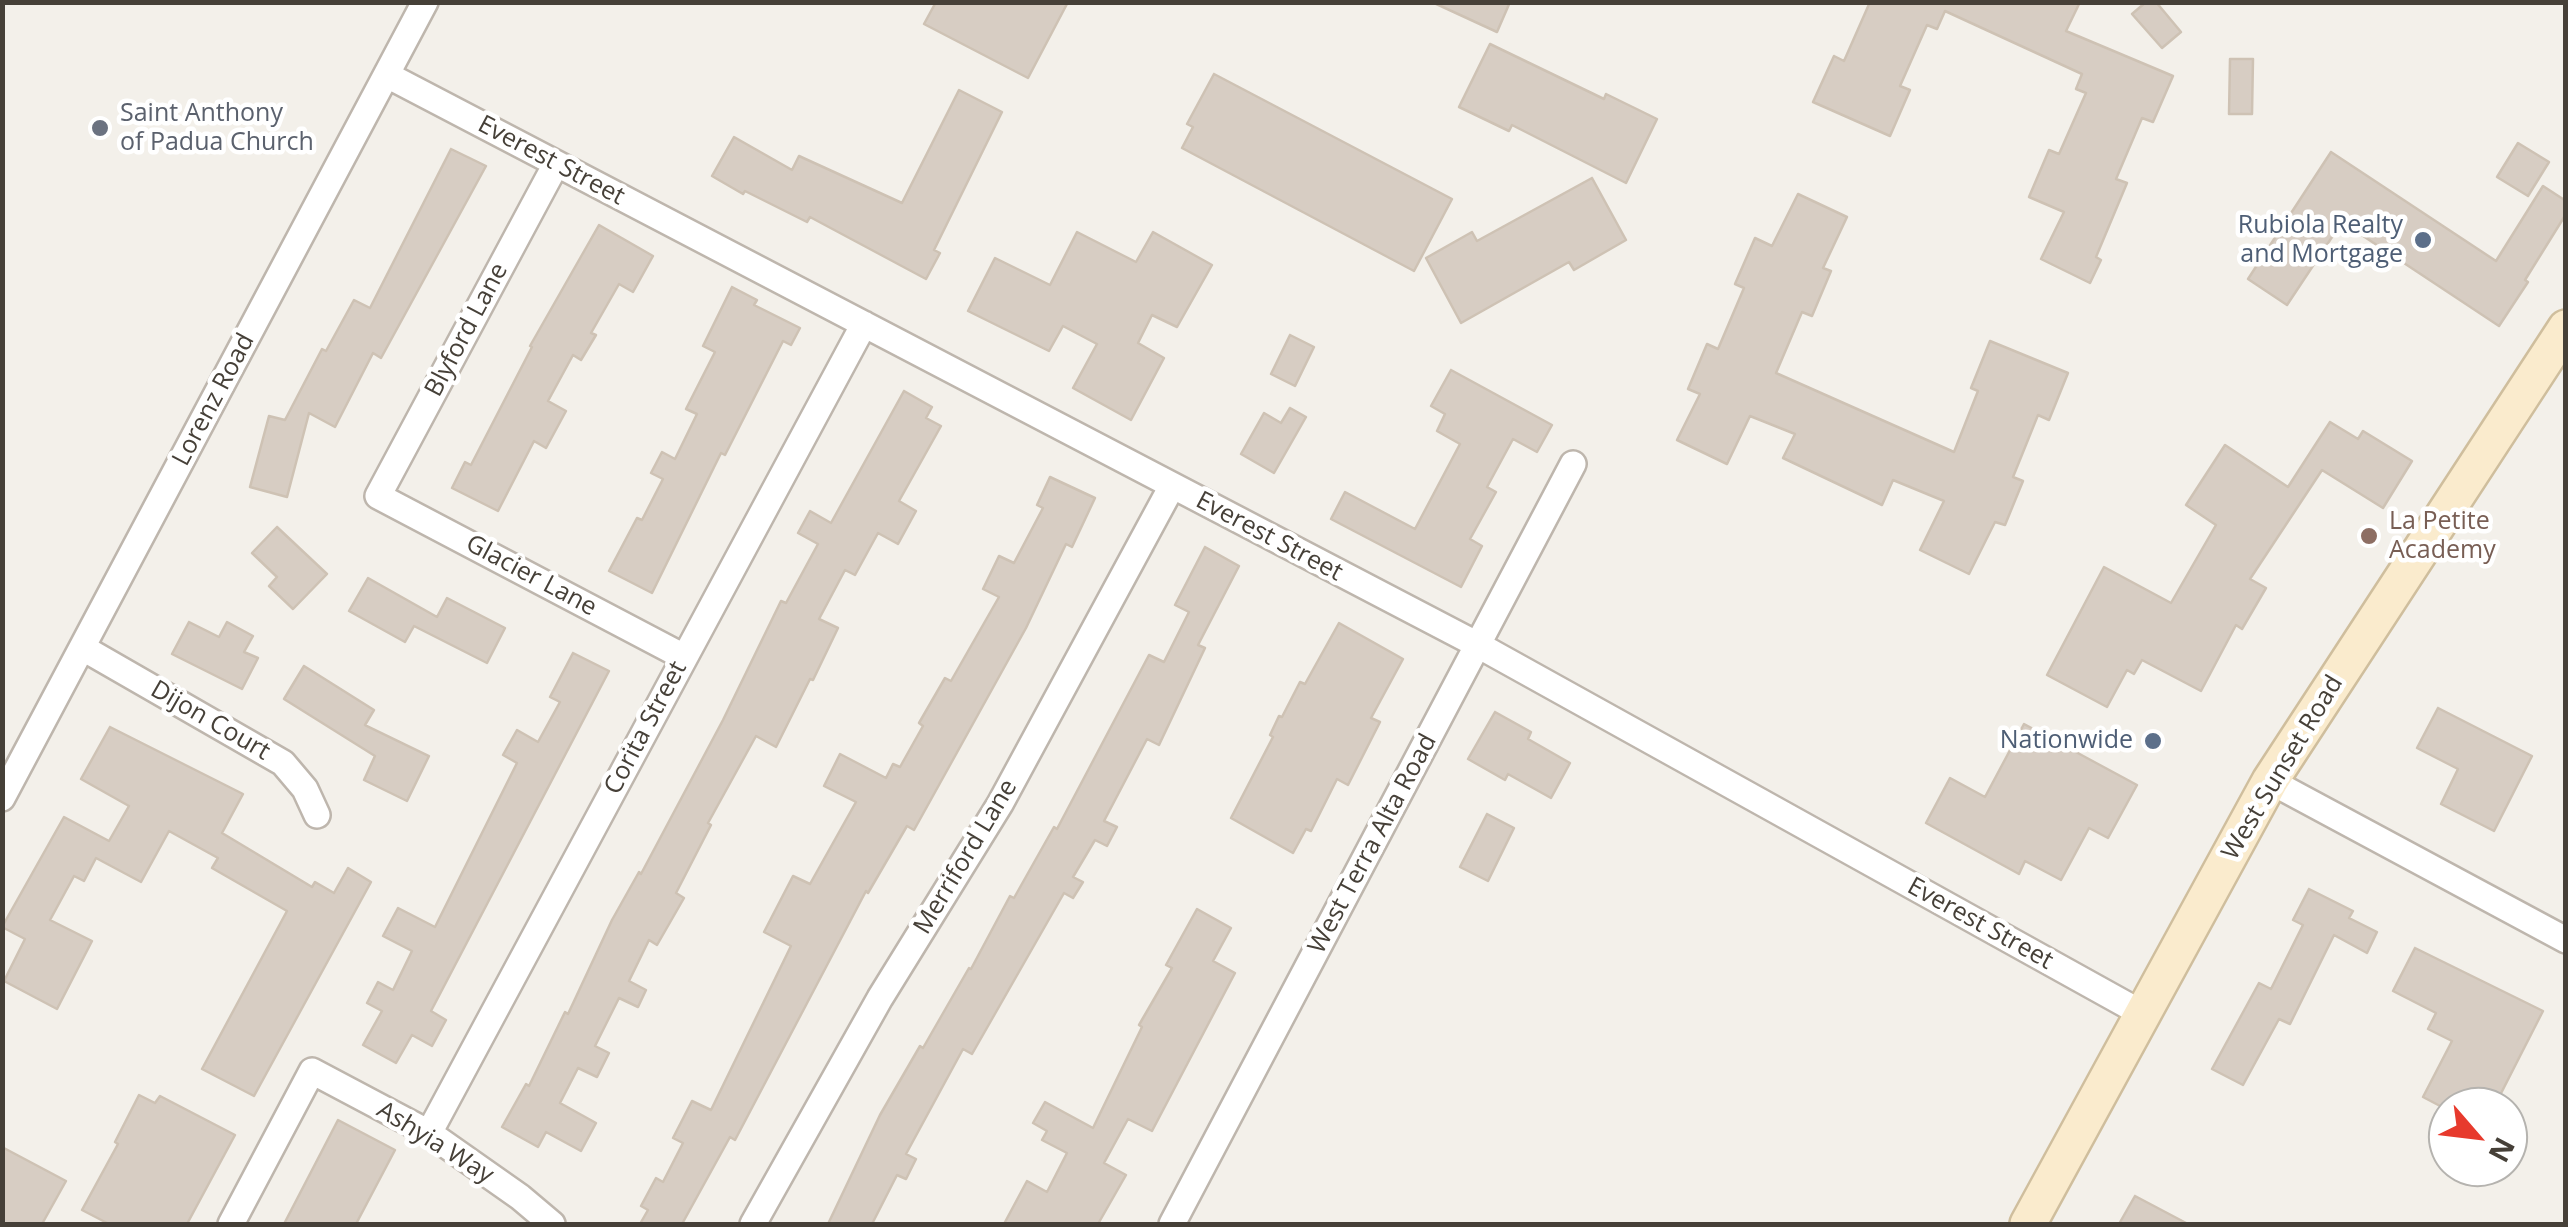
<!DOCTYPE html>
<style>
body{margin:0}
#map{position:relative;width:2568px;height:1227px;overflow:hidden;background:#f3f0ea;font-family:"Open Sans",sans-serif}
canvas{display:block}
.frame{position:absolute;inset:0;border:5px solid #464038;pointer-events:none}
.north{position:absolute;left:2428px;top:1087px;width:100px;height:100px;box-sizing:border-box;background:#fff;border:2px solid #b5b3af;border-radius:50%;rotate:118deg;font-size:28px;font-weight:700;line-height:40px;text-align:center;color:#464038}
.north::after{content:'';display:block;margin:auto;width:35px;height:45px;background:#e73a2d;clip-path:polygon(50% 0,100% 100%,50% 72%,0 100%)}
</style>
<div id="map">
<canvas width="2568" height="1227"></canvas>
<div class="frame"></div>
<div class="north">N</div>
</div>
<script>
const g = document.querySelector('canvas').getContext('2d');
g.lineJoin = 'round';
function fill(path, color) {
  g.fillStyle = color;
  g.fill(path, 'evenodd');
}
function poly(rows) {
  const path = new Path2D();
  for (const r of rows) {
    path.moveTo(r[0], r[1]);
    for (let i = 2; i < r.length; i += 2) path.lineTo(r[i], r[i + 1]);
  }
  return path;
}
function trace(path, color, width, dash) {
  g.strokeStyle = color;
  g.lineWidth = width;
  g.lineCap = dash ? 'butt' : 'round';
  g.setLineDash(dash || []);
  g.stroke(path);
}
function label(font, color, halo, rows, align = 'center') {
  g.font = font + ' "Open Sans",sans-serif';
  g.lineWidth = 9;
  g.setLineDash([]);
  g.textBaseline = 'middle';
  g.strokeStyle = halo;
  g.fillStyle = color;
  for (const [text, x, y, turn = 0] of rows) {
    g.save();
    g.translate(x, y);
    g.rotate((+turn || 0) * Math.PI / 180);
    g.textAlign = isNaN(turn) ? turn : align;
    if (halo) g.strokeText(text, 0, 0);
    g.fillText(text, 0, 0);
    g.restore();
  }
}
const building = poly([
 [936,2,1068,2,1028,78,924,24,936,2],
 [1432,2,1510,2,1497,32,1432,2],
 [1870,2,2080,2,2066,31,2173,76,2153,122,2142,118,2116,179,2127,183,2096,257,2101,260,2090,283,2041,259,2064,212,2029,197,2049,150,2059,154,2086,93,2076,89,2082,74,1945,11,1937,29,1927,25,1900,86,1910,90,1890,136,1813,102,1834,56,1844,61,1870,2],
 [2146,2,2156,2,2181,32,2162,48,2132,14,2146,2],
 [1490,44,1604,99,1606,94,1657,119,1626,183,1512,125,1509,131,1459,107,1490,44],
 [2230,59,2253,59,2252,114,2229,114,2230,59],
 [1214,74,1452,199,1414,271,1182,148,1193,127,1187,124,1214,74],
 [959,90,1002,112,934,250,940,253,926,279,810,217,807,222,745,191,743,194,712,176,734,137,792,170,799,156,902,203,959,90],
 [2518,143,2549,162,2528,196,2497,177,2518,143],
 [451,149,486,166,381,358,373,353,335,427,309,413,287,497,250,487,269,416,285,420,322,349,326,351,354,300,370,308,451,149],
 [2331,152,2496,261,2543,186,2566,201,2566,214,2525,280,2528,282,2499,326,2342,222,2287,305,2248,279,2331,152],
 [1592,178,1626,240,1574,270,1569,262,1461,323,1426,258,1472,232,1477,241,1592,178],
 [1798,194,1847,217,1823,268,1831,271,1812,316,1802,312,1776,373,1954,452,1978,391,1971,388,1990,341,2068,373,2049,420,2038,415,2013,477,2023,481,2005,525,1995,522,1969,574,1920,550,1944,501,1893,480,1882,505,1783,458,1795,434,1750,416,1727,464,1677,440,1700,394,1688,389,1707,344,1718,349,1744,288,1735,284,1755,238,1772,246,1798,194],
 [599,225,653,256,633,292,619,284,591,333,596,335,581,360,573,355,548,401,566,411,546,448,534,441,498,511,452,488,465,462,471,465,532,347,530,346,599,225],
 [1077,232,1136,262,1153,232,1212,265,1177,327,1152,315,1138,343,1164,358,1131,420,1073,388,1097,344,1063,326,1049,351,968,311,995,258,1050,285,1077,232],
 [732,287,757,300,754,305,800,328,791,345,783,341,725,455,721,453,652,593,609,571,637,518,642,520,663,479,651,473,662,452,675,459,697,414,686,409,715,352,703,346,732,287],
 [1290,335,1314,347,1295,386,1271,374,1290,335],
 [1451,370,1552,425,1537,452,1513,439,1487,487,1496,492,1470,539,1482,546,1461,587,1331,519,1345,492,1415,529,1460,444,1437,431,1445,414,1431,406,1451,370],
 [904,391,932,407,926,418,941,426,899,501,916,511,898,544,878,533,855,575,845,570,819,619,838,628,813,680,810,679,776,747,756,736,708,823,711,825,676,893,684,898,657,945,649,940,629,981,646,990,638,1007,619,998,595,1046,609,1053,597,1077,578,1068,560,1103,596,1123,581,1151,546,1132,538,1147,502,1127,526,1084,529,1086,565,1012,568,1014,612,920,639,872,641,874,723,720,781,601,786,603,818,544,798,533,810,511,831,523,904,391],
 [1290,408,1306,417,1274,473,1241,454,1264,413,1281,423,1290,408],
 [2330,422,2358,439,2363,431,2412,461,2383,508,2322,470,2250,579,2266,588,2242,629,2236,625,2201,691,2142,660,2134,674,2127,670,2107,707,2047,675,2104,567,2171,603,2216,525,2186,505,2225,445,2288,487,2330,422],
 [1050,477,1095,498,1072,547,1066,544,1026,628,914,830,907,826,868,893,866,891,735,1140,730,1137,682,1224,640,1224,648,1210,641,1206,656,1178,663,1182,683,1143,673,1138,692,1101,711,1110,791,946,764,932,793,876,810,884,856,802,824,786,840,754,886,778,893,764,900,767,923,726,919,723,945,678,951,681,999,597,983,589,999,556,1014,563,1043,508,1037,505,1050,477],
 [277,527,327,574,293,609,269,586,277,577,252,553,277,527],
 [1205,547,1239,566,1198,645,1205,648,1159,745,1147,739,1104,821,1117,827,1107,846,1095,840,1073,877,1083,882,1073,898,1064,893,972,1054,963,1049,906,1154,916,1159,906,1179,897,1175,872,1224,828,1224,880,1115,920,1046,923,1048,969,968,971,969,1010,896,1014,898,1054,827,1057,829,1149,655,1164,662,1189,612,1175,605,1205,547],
 [368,578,437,617,447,598,505,628,487,663,414,626,405,642,349,611,368,578],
 [189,622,219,637,227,622,253,636,244,652,258,658,242,689,172,654,189,622],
 [1339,623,1403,659,1371,718,1380,722,1348,785,1337,779,1311,831,1306,829,1293,853,1231,818,1273,737,1270,735,1279,716,1282,717,1300,682,1305,684,1339,623],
 [573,653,609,671,431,1011,446,1020,432,1046,412,1035,396,1063,363,1045,382,1011,367,1003,378,982,393,990,412,951,383,936,398,908,435,927,517,763,503,755,517,730,538,742,560,702,550,697,573,653],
 [304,666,374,710,365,725,429,756,407,801,364,780,375,756,284,699,304,666],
 [2438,708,2532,756,2494,831,2441,804,2458,769,2417,748,2438,708],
 [1495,712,1531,732,1528,739,1570,763,1551,798,1508,774,1505,780,1468,759,1495,712],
 [2024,724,2137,785,2108,838,2089,828,2061,880,2025,861,2019,874,1926,823,1950,778,1985,797,2024,724],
 [110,727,243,794,222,833,312,887,315,882,334,893,348,868,371,882,254,1096,202,1069,287,911,212,868,218,858,169,831,141,882,96,858,84,881,74,876,50,920,92,941,57,1009,4,981,25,939,2,927,64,817,109,841,129,806,81,779,110,727],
 [1487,814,1514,828,1488,881,1460,867,1487,814],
 [2309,889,2353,911,2349,918,2377,932,2367,953,2334,935,2290,1024,2279,1019,2243,1085,2212,1069,2259,983,2271,989,2303,925,2293,920,2309,889],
 [1197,909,1231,928,1213,961,1235,973,1152,1131,1128,1119,1104,1163,1126,1175,1098,1224,1004,1224,1027,1181,1047,1192,1067,1153,1042,1140,1047,1131,1033,1123,1045,1102,1093,1128,1142,1027,1139,1025,1172,968,1166,965,1197,909],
 [2415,948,2543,1011,2494,1107,2442,1107,2423,1097,2452,1041,2428,1029,2436,1013,2393,991,2415,948],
 [139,1095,155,1103,160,1096,235,1135,187,1224,109,1224,82,1210,118,1144,115,1142,139,1095],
 [338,1120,395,1150,356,1224,284,1224,338,1120],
 [2,1147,66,1181,42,1224,2,1224,2,1147],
 [2135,1196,2188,1224,2119,1224,2135,1196]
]);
fill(building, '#d7cdc3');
trace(building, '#cec2b4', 2.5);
const minor = poly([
 [387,75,1478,645,2143,1014],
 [556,164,378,496,684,657],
 [83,648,283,763,305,789,317,815],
 [2270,781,2566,940],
 [2,798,425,2],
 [429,1133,864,324],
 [231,1224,312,1071,429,1133,520,1197,552,1224],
 [753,1224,880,998,1000,804,1172,486],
 [1172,1224,1573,464]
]);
const secondary = poly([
 [2028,1224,2270,781,2566,328]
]);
trace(minor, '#beb6ad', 30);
trace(secondary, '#cfbe9d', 40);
trace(minor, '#fff', 25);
trace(secondary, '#faebcd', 35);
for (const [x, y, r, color] of [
 [100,128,10,"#6b7280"],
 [2423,240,10,"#5c6f8a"],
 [2369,536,10,"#8d6e63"],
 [2153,741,10,"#5c6f8a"]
]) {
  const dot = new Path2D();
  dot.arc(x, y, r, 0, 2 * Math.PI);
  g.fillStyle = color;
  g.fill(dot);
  trace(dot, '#fff', 4);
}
label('25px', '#5b616d', '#fff', [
 ["Saint Anthony",120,114],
 ["of Padua Church",120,143]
], 'left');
label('25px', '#464038', '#fff', [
 ["Everest Street",551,161,28],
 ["Blyford Lane",467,330,-62],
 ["Lorenz Road",214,400,-62],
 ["Everest Street",1269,537,28],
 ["Glacier Lane",531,576,28],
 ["Dijon Court",210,721,30],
 ["Corita Street",646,728,-62],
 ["West Sunset Road",2283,768,-59],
 ["West Terra Alta Road",1373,844,-62],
 ["Merriford Lane",966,857,-59],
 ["Everest Street",1980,924,29],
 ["Ashyia Way",435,1143,32]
]);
label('25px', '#4e5e75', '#fff', [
 ["Rubiola Realty",2403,226],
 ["and Mortgage",2403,255],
 ["Nationwide",2133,741]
], 'right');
label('25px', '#785e54', '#fff', [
 ["La Petite",2389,522],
 ["Academy",2389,551]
], 'left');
</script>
